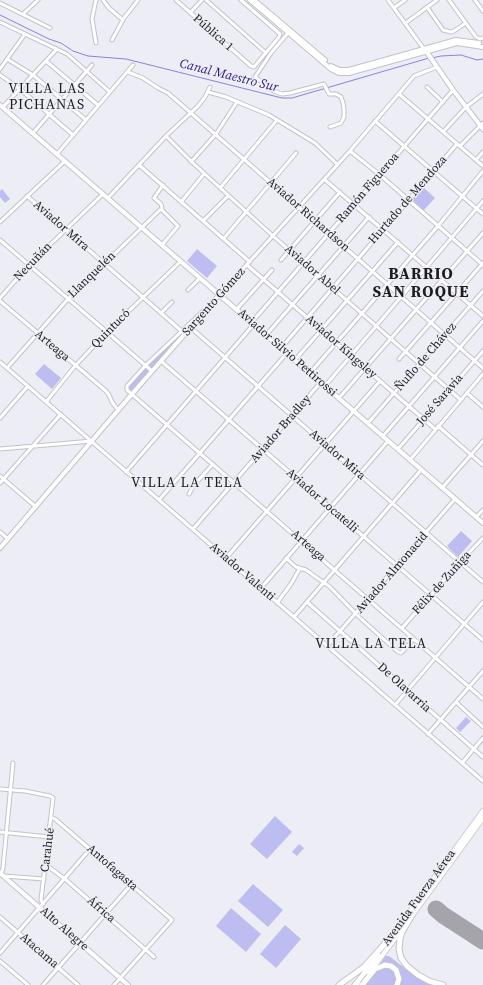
<!DOCTYPE html>
<meta charset="utf-8">
<style>
body{margin:0}
canvas{display:block;background:#ededf5}
</style>
<canvas width="483" height="985"></canvas>
<script>
const g = document.querySelector('canvas').getContext('2d');
g.lineJoin = 'round';
function fill(path, color) {
  g.fillStyle = color;
  g.fill(path, 'evenodd');
}
function poly(rows) {
  const path = new Path2D();
  for (const r of rows) {
    path.moveTo(r[0], r[1]);
    for (let i = 2; i < r.length; i += 2) path.lineTo(r[i], r[i + 1]);
  }
  return path;
}
function trace(path, color, width, dash) {
  g.strokeStyle = color;
  g.lineWidth = width;
  g.lineCap = dash ? 'butt' : 'round';
  g.setLineDash(dash || []);
  g.stroke(path);
}
function label(font, color, halo, rows, align = 'center') {
  g.font = font + ' "Source Serif 4",serif';
  g.lineWidth = 3;
  g.setLineDash([]);
  g.textBaseline = 'middle';
  g.strokeStyle = halo;
  g.fillStyle = color;
  for (const [text, x, y, turn = 0] of rows) {
    g.save();
    g.translate(x, y);
    g.rotate((+turn || 0) * Math.PI / 180);
    g.textAlign = isNaN(turn) ? turn : align;
    if (halo) g.strokeText(text, 0, 0);
    g.fillText(text, 0, 0);
    g.restore();
  }
}
fill(poly([
 [423,187,435,198,423,211,411,200],
 [2,189,10,199,5,203,0,197,0,191],
 [197,249,217,266,207,278,187,261],
 [181,332,183,334,153,369,148,365],
 [44,364,61,378,52,389,35,374],
 [146,367,150,371,131,392,129,389,129,386],
 [461,531,472,541,458,557,447,546],
 [466,717,471,721,460,732,456,728],
 [275,816,292,832,267,859,250,844],
 [299,844,304,848,297,856,292,852],
 [253,884,283,910,268,927,238,901],
 [231,908,261,934,246,952,216,926],
 [285,925,301,939,276,968,260,954],
 [385,956,389,956,418,978,435,985,399,985,398,971,380,965],
 [386,967,390,968,394,971,397,978,395,985,366,985,375,972]
]), '#bdbdf1');
trace(poly([
 [0,15,49,39,61,43,73,51,88,56,126,59,282,98,292,98,429,58],
 [432,58,441,56,461,55,477,60,483,59]
]), '#8883d9', 1);
trace(poly([
 [436,909,443,915,483,941]
]), '#a4a4aa', 17);
const minor = poly([
 [103,0,109,8,123,20],
 [176,0,251,66,254,67,279,37,280,34,241,0],
 [206,0,266,53],
 [388,0,424,49],
 [449,0,476,37,480,39,483,38],
 [475,0,483,11],
 [0,3,50,28],
 [427,7,443,30,451,32,454,31,466,23],
 [394,8,405,0],
 [190,13,202,0],
 [23,14,38,0],
 [0,22,67,54,110,92],
 [407,22,437,0],
 [288,33,271,53,255,77,274,91,282,94,290,93,324,84,329,94,336,94,341,97,343,103,344,110,344,117,341,123,330,127],
 [112,40,124,18,138,0],
 [96,43,92,19,96,0],
 [7,59,33,75,86,120],
 [46,61,98,105],
 [0,69,25,34],
 [128,72,143,78,158,88,168,93,483,368],
 [0,75,20,89,73,135],
 [427,87,443,102],
 [208,92,226,97,269,115,315,143,337,164],
 [399,94,483,166],
 [3,107,57,49],
 [375,121,483,214],
 [443,132,466,107,483,94],
 [33,133,92,65],
 [166,136,194,164,273,236,461,400],
 [460,146,483,123],
 [350,151,380,175,483,265],
 [57,154,133,65],
 [476,160,483,152],
 [191,162,216,134,237,102],
 [139,165,250,262],
 [324,179,483,316],
 [220,188,277,120],
 [27,196,185,334],
 [108,198,166,136,198,106,205,97,210,87],
 [181,202,204,174],
 [161,209,178,226,162,245],
 [203,221,228,196],
 [0,222,65,161],
 [224,238,296,153],
 [0,240,152,371],
 [281,260,340,192],
 [247,265,435,429],
 [188,290,200,278],
 [220,294,349,152,414,76,437,67],
 [0,298,29,265,103,194],
 [0,301,106,391,109,395,112,402,118,410],
 [237,309,272,270],
 [203,311,146,365,127,386,127,390,483,699],
 [161,313,172,302],
 [252,322,453,90],
 [190,327,483,582],
 [266,335,369,217],
 [281,348,457,144],
 [399,359,483,263],
 [295,360,398,242],
 [161,361,483,640],
 [0,362,483,781],
 [7,368,68,299,162,208,161,204,154,198,163,185],
 [310,373,438,226,483,171],
 [325,386,483,201],
 [467,393,483,407],
 [339,398,483,233],
 [46,402,75,366,107,332,181,261],
 [0,418,28,386],
 [368,423,483,291],
 [438,426,483,465],
 [383,436,483,321],
 [0,449,92,441],
 [398,449,483,351],
 [410,460,483,374],
 [126,472,254,324],
 [0,476,36,507],
 [0,483,61,414],
 [442,488,483,441],
 [189,494,194,485,213,464],
 [159,500,287,353],
 [476,517,483,510],
 [193,529,321,382],
 [0,532,8,539],
 [226,558,380,381],
 [286,558,296,567,306,570,330,587,359,617,398,652,401,653,414,639],
 [261,588,388,441],
 [307,602,483,757],
 [277,603,291,584,300,568],
 [294,617,421,470],
 [402,628,460,562,483,538],
 [327,646,455,499],
 [456,702,483,727],
 [395,705,483,602],
 [428,734,483,671],
 [462,763,483,738],
 [0,789,25,791,50,796,53,798,41,900,43,904],
 [52,818,55,819,172,920,114,985],
 [0,832,49,837],
 [46,865,65,879,154,957],
 [1,874,3,868,13,763],
 [4,876,44,879],
 [0,917,78,985],
 [0,953,90,849],
 [0,961,28,985],
 [43,985,131,885]
]);
const secondary = poly([
 [250,0,331,69,339,73,349,73,457,43,483,47],
 [254,0,325,60],
 [426,51,453,90,483,129],
 [331,66,340,70,349,70,456,40,479,43],
 [0,105,483,523],
 [0,548,132,394,220,294],
 [0,873,128,985]
]);
const primary = poly([
 [411,917,483,818],
 [388,941,483,811],
 [369,973,403,928],
 [355,985,378,955]
]);
const motorway = poly([
 [412,915,402,932,400,939,399,949,401,958,407,966,418,975,429,981,443,985],
 [339,985,364,967,390,938],
 [355,985,357,983],
 [362,985,375,969,385,965,391,966,396,970,399,979,397,985]
]);
trace(minor, '#c2c2ca', 5);
trace(secondary, '#c2c2ca', 6);
trace(primary, '#c2c2ca', 6);
trace(motorway, '#c2c2ca', 7);
trace(minor, '#fff', 3);
trace(secondary, '#fff', 4);
trace(primary, '#fff', 4.5);
trace(motorway, '#fff', 5);
label('12px', '#1d1d20', '#ededf5', [
 ["Pública 1",213,33,41],
 ["Ramón Figueroa",368,188,-49],
 ["Hurtado de Mendoza",408,200,-49],
 ["Aviador Richardson",308,215,41],
 ["Aviador Mira",61,226,41],
 ["Necuñán",33,262,-46],
 ["Aviador Abel",312,270,41],
 ["Llanquelén",92,275,-44],
 ["Sargento Gómez",214,302,-48],
 ["Quintucó",111,329,-45],
 ["Arteaga",52,346,40],
 ["Aviador Kingsley",341,347,41],
 ["Aviador Silvio Pettirossi",287,353,41],
 ["Ñuflo de Chávez",426,357,-49],
 ["José Saravia",440,400,-49],
 ["Aviador Bradley",281,429,-49],
 ["Aviador Mira",337,455,41],
 ["Aviador Locatelli",322,501,41],
 ["Arteaga",308,546,41],
 ["Aviador Valenti",242,572,41],
 ["Aviador Almonacid",392,573,-49],
 ["Félix de Zuñiga",442,583,-48],
 ["De Olavarria",404,688,42],
 ["Carahué",48,850,-83],
 ["Antofagasta",112,868,41],
 ["Avenida Fuerza Aérea",419,898,-54],
 ["África",101,910,41],
 ["Alto Alegre",64,929,41],
 ["Atacama",39,951,41]
]);
label('italic 13px', '#321a7e', '#ededf5', [
 ["Canal Maestro Sur",229,76,14]
]);
g.letterSpacing = '1px';
label('14px', '#1d1d20', '#ededf5', [
 ["VILLA LAS",47,89],
 ["PICHANAS",47,105],
 ["VILLA LA TELA",187,483],
 ["VILLA LA TELA",371,644]
]);
g.letterSpacing = '0px';
g.letterSpacing = '1px';
label('bold 16px', '#1d1d20', '#ededf5', [
 ["BARRIO",421,275],
 ["SAN ROQUE",421,293]
]);
g.letterSpacing = '0px';
</script>
